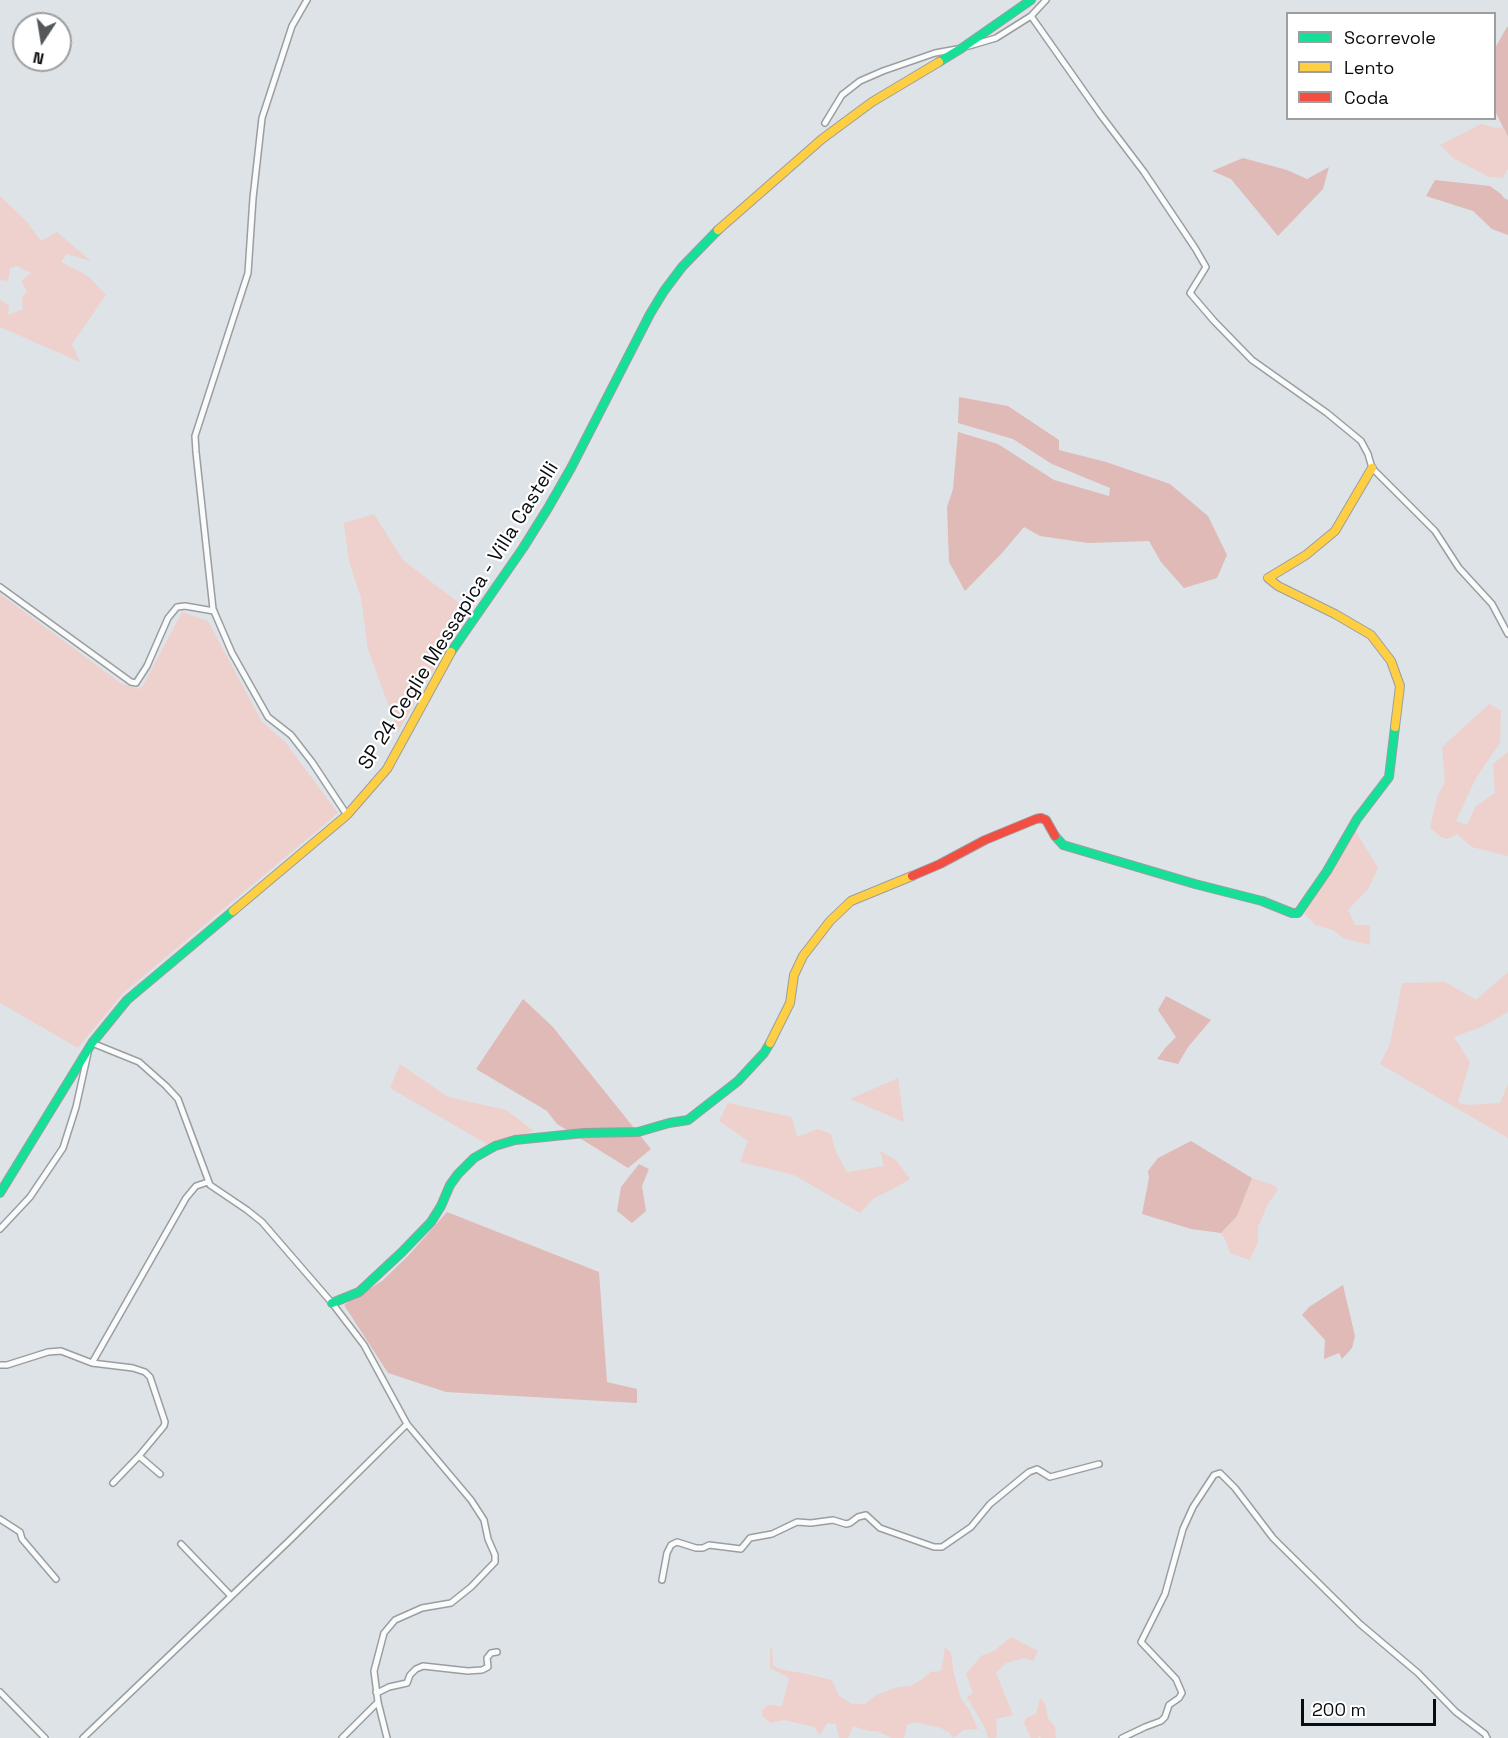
<!DOCTYPE html>
<style>
body{margin:0}
#map{position:relative;width:1508px;height:1738px;overflow:hidden;background:#dee3e7;font-family:"Space Grotesk",sans-serif}
canvas{display:block}
.legend{position:absolute;left:1286px;top:12px;width:210px;height:108px;box-sizing:border-box;background:#fff;border:2px solid #9d9e9f;margin:0;padding:8px 10px;list-style:none;font-size:18px;color:#0a0d0f}
.legend li{display:flex;align-items:center;gap:12px;height:30px}
.legend b{width:30px;border:2px solid #9d9e9f}
.north{position:absolute;left:12px;top:12px;width:60px;height:60px;box-sizing:border-box;background:#fff;border:2px solid #9d9e9f;border-radius:50%;rotate:192deg;font-size:16px;font-weight:700;line-height:24px;text-align:center;color:#0a0d0f}
.north::after{content:'';display:block;margin:auto;width:21px;height:27px;background:#54585b;clip-path:polygon(50% 0,100% 100%,50% 72%,0 100%)}
.scale{position:absolute;left:1301px;top:1699px;width:135px;height:27px;box-sizing:border-box;border:3px solid #0a0d0f;border-top:0;padding-left:8px;font-size:18px;line-height:21px;white-space:nowrap;color:#0a0d0f;-webkit-text-stroke:4px #fff;paint-order:stroke}
</style>
<div id="map">
<canvas width="1508" height="1738"></canvas>
<ul class="legend">
<li><b style="height:8px;background:#16e098"></b>Scorrevole</li>
<li><b style="height:8px;background:#ffcf43"></b>Lento</li>
<li><b style="height:8px;background:#f24e42"></b>Coda</li>
</ul>
<div class="north">N</div>
<div class="scale">200 m</div>
</div>
<script>
const g = document.querySelector('canvas').getContext('2d');
g.lineJoin = 'round';
function fill(path, color) {
  g.fillStyle = color;
  g.fill(path, 'evenodd');
}
function poly(rows) {
  const path = new Path2D();
  for (const r of rows) {
    path.moveTo(r[0], r[1]);
    for (let i = 2; i < r.length; i += 2) path.lineTo(r[i], r[i + 1]);
  }
  return path;
}
function trace(path, color, width, dash) {
  g.strokeStyle = color;
  g.lineWidth = width;
  g.lineCap = dash ? 'butt' : 'round';
  g.setLineDash(dash || []);
  g.stroke(path);
}
function label(font, color, halo, rows, align = 'center') {
  g.font = font + ' "Space Grotesk",sans-serif';
  g.lineWidth = 4.5;
  g.setLineDash([]);
  g.textBaseline = 'middle';
  g.strokeStyle = halo;
  g.fillStyle = color;
  for (const [text, x, y, turn = 0] of rows) {
    g.save();
    g.translate(x, y);
    g.rotate((+turn || 0) * Math.PI / 180);
    g.textAlign = isNaN(turn) ? turn : align;
    if (halo) g.strokeText(text, 0, 0);
    g.fillText(text, 0, 0);
    g.restore();
  }
}
fill(poly([
 [1481,124,1497,128,1502,127,1508,137,1508,168,1503,178,1489,177,1453,158,1440,145],
 [0,196,27,222,41,241,57,232,91,261,67,254,61,262,88,276,106,295,72,344,80,362,0,327,0,300,9,305,8,315,23,309,22,297,27,291,21,281,31,273,17,266,10,268,8,281,0,280],
 [374,514,403,560,468,610,398,732,368,649,361,598,349,561,344,523],
 [0,594,122,684,139,689,144,684,182,612,208,621,262,722,285,742,338,813,123,993,78,1048,0,1003],
 [1489,704,1501,710,1500,743,1476,778,1456,821,1467,825,1476,806,1495,793,1493,764,1508,752,1508,856,1472,847,1457,834,1447,839,1441,837,1430,828,1437,798,1445,781,1442,747],
 [1355,830,1378,868,1368,889,1348,910,1355,925,1370,925,1370,945,1343,938,1333,930,1315,925,1304,913,1330,876],
 [1508,972,1508,1012,1481,1027,1454,1037,1470,1062,1458,1103,1469,1105,1500,1103,1508,1084,1508,1138,1380,1064,1390,1044,1402,983,1445,982,1476,1000],
 [400,1064,448,1097,506,1110,534,1131,487,1144,390,1088],
 [898,1078,904,1122,850,1099],
 [728,1103,792,1117,797,1137,818,1129,831,1134,836,1152,847,1172,884,1166,880,1151,896,1160,910,1179,893,1189,874,1198,860,1213,794,1175,740,1162,748,1141,719,1121],
 [1252,1178,1273,1185,1278,1189,1268,1204,1258,1227,1258,1242,1250,1260,1230,1253,1226,1241,1221,1233,1237,1216],
 [1011,1637,1038,1651,1033,1661,1024,1658,1006,1663,996,1673,1013,1715,996,1719,997,1729,996,1738,988,1738,985,1728,967,1697,973,1693,966,1674,981,1656,994,1651],
 [945,1647,951,1653,954,1674,961,1699,970,1711,978,1729,964,1730,953,1738,950,1733,941,1728,915,1722,907,1725,904,1738,892,1738,877,1731,869,1731,853,1726,848,1738,839,1738,836,1724,827,1723,820,1735,814,1727,784,1720,771,1723,762,1716,762,1710,768,1705,782,1706,789,1678,770,1668,770,1649,772,1648,773,1666,784,1670,807,1674,832,1680,839,1696,852,1704,865,1704,876,1695,898,1687,911,1686,924,1678,930,1672,941,1671],
 [1040,1698,1045,1703,1048,1718,1055,1727,1056,1738,1041,1738,1039,1736,1038,1738,1031,1738,1024,1723,1026,1718,1036,1714]
]), '#eed0cd');
fill(poly([
 [1507,27,1508,27,1508,137,1494,109,1495,48],
 [1243,158,1287,170,1307,179,1329,167,1323,189,1278,236,1231,179,1212,171],
 [1435,180,1490,186,1501,194,1504,198,1508,200,1508,235,1492,229,1473,211,1426,196],
 [959,397,1008,406,1059,440,1059,450,1106,462,1170,484,1208,516,1227,555,1217,578,1184,588,1161,562,1149,541,1088,543,1040,536,1024,527,1003,552,965,591,949,562,947,507,953,489,958,432,998,444,1054,480,1109,496,1110,488,1052,464,1013,439,958,423],
 [1166,996,1211,1020,1188,1047,1178,1064,1157,1059,1166,1047,1176,1037,1158,1010],
 [523,999,552,1026,651,1149,628,1168,557,1124,547,1111,476,1069],
 [1191,1141,1252,1178,1237,1216,1221,1233,1191,1229,1142,1214,1149,1178,1148,1171,1158,1158],
 [639,1164,649,1169,642,1186,646,1211,632,1223,617,1211,621,1187],
 [447,1212,599,1272,607,1382,637,1389,637,1403,446,1392,388,1373,344,1305,382,1281,408,1256],
 [1343,1285,1355,1336,1352,1348,1342,1359,1339,1353,1324,1359,1325,1340,1302,1315,1309,1307]
]), '#dfbab7');
const street = poly([
 [307,0,292,26,262,118,253,198,248,273,195,436,196,452,213,609,232,653,268,717,291,735,312,762,347,815],
 [1031,16,1100,114,1144,172,1195,248,1206,267,1190,293,1214,321,1252,360,1327,413,1361,441,1368,454,1372,468,1435,531,1459,568,1492,604,1508,634],
 [969,46,996,38,1031,16,1046,0],
 [825,123,842,95,860,81,883,71,935,53,957,49],
 [0,587,131,682,136,683,147,666,168,618,177,607,185,606,214,611],
 [92,1043,139,1062,166,1086,178,1099,210,1185,247,1210,262,1222,332,1303,364,1345,407,1424,471,1500,484,1520,488,1539,495,1555,495,1562,471,1587,451,1603,422,1608,395,1620,384,1633,374,1671,378,1702,387,1738],
 [0,1229,30,1197,63,1148,76,1107,88,1053],
 [92,1363,186,1198,196,1186,208,1182],
 [0,1365,7,1365,48,1352,61,1351,92,1363,133,1368,145,1372,150,1377,165,1422,164,1426,139,1456,113,1483],
 [139,1456,160,1474],
 [0,1519,20,1532,22,1539,56,1579],
 [181,1544,231,1596],
 [662,1580,667,1553,671,1545,677,1542,696,1548,703,1548,709,1545,741,1549,750,1538,772,1534,797,1522,811,1523,833,1520,846,1524,850,1523,858,1517,866,1515,880,1528,934,1547,942,1547,971,1527,990,1504,1029,1472,1037,1469,1050,1477,1099,1464],
 [0,1692,45,1738],
 [376,1692,379,1692,389,1687,407,1683,410,1675,416,1669,423,1666,468,1671,482,1670,488,1667,487,1658,491,1653,497,1652],
 [83,1738,291,1539,407,1424],
 [342,1738,378,1702],
 [1122,1738,1145,1727,1161,1721,1165,1717,1169,1705,1179,1698,1182,1693,1176,1679,1141,1642,1165,1594,1183,1529,1193,1507,1214,1475,1220,1473,1235,1488,1273,1538,1360,1624,1418,1673,1456,1712,1485,1734,1487,1738]
]);
const fast = poly([
 [939,62,962,48,1031,0],
 [451,652,523,548,548,508,571,468,650,314,664,291,682,267,718,230],
 [1055,836,1063,845,1195,884,1262,901,1292,913,1298,913,1327,871,1357,819,1389,777,1395,727],
 [0,1193,92,1043,127,1000,233,911],
 [332,1303,359,1292,402,1252,431,1222,441,1206,450,1185,458,1174,474,1158,495,1146,515,1140,584,1133,638,1132,669,1123,688,1120,738,1081,764,1053,770,1043]
]);
const slow = poly([
 [718,230,822,139,872,102,939,62],
 [1372,468,1335,531,1306,555,1268,578,1278,586,1335,614,1371,635,1391,661,1400,686,1395,727],
 [233,911,347,815,387,769,451,652],
 [770,1043,790,1003,794,975,803,956,830,921,851,901,912,876]
]);
const jam = poly([
 [912,876,940,864,985,840,1036,819,1041,818,1046,820,1055,836]
]);
trace(street, '#9a9ea1', 8);
trace(fast, '#9a9ea1', 10);
trace(slow, '#9a9ea1', 10);
trace(jam, '#9a9ea1', 10);
trace(street, '#fafbfb', 5);
trace(fast, '#16e098', 8);
trace(slow, '#ffcf43', 8);
trace(jam, '#f24e42', 8);
label('20px', '#0a0d0f', '#fff', [
 ["SP 24 Ceglie Messapica - Villa Castelli",459,616,-58]
]);
</script>
